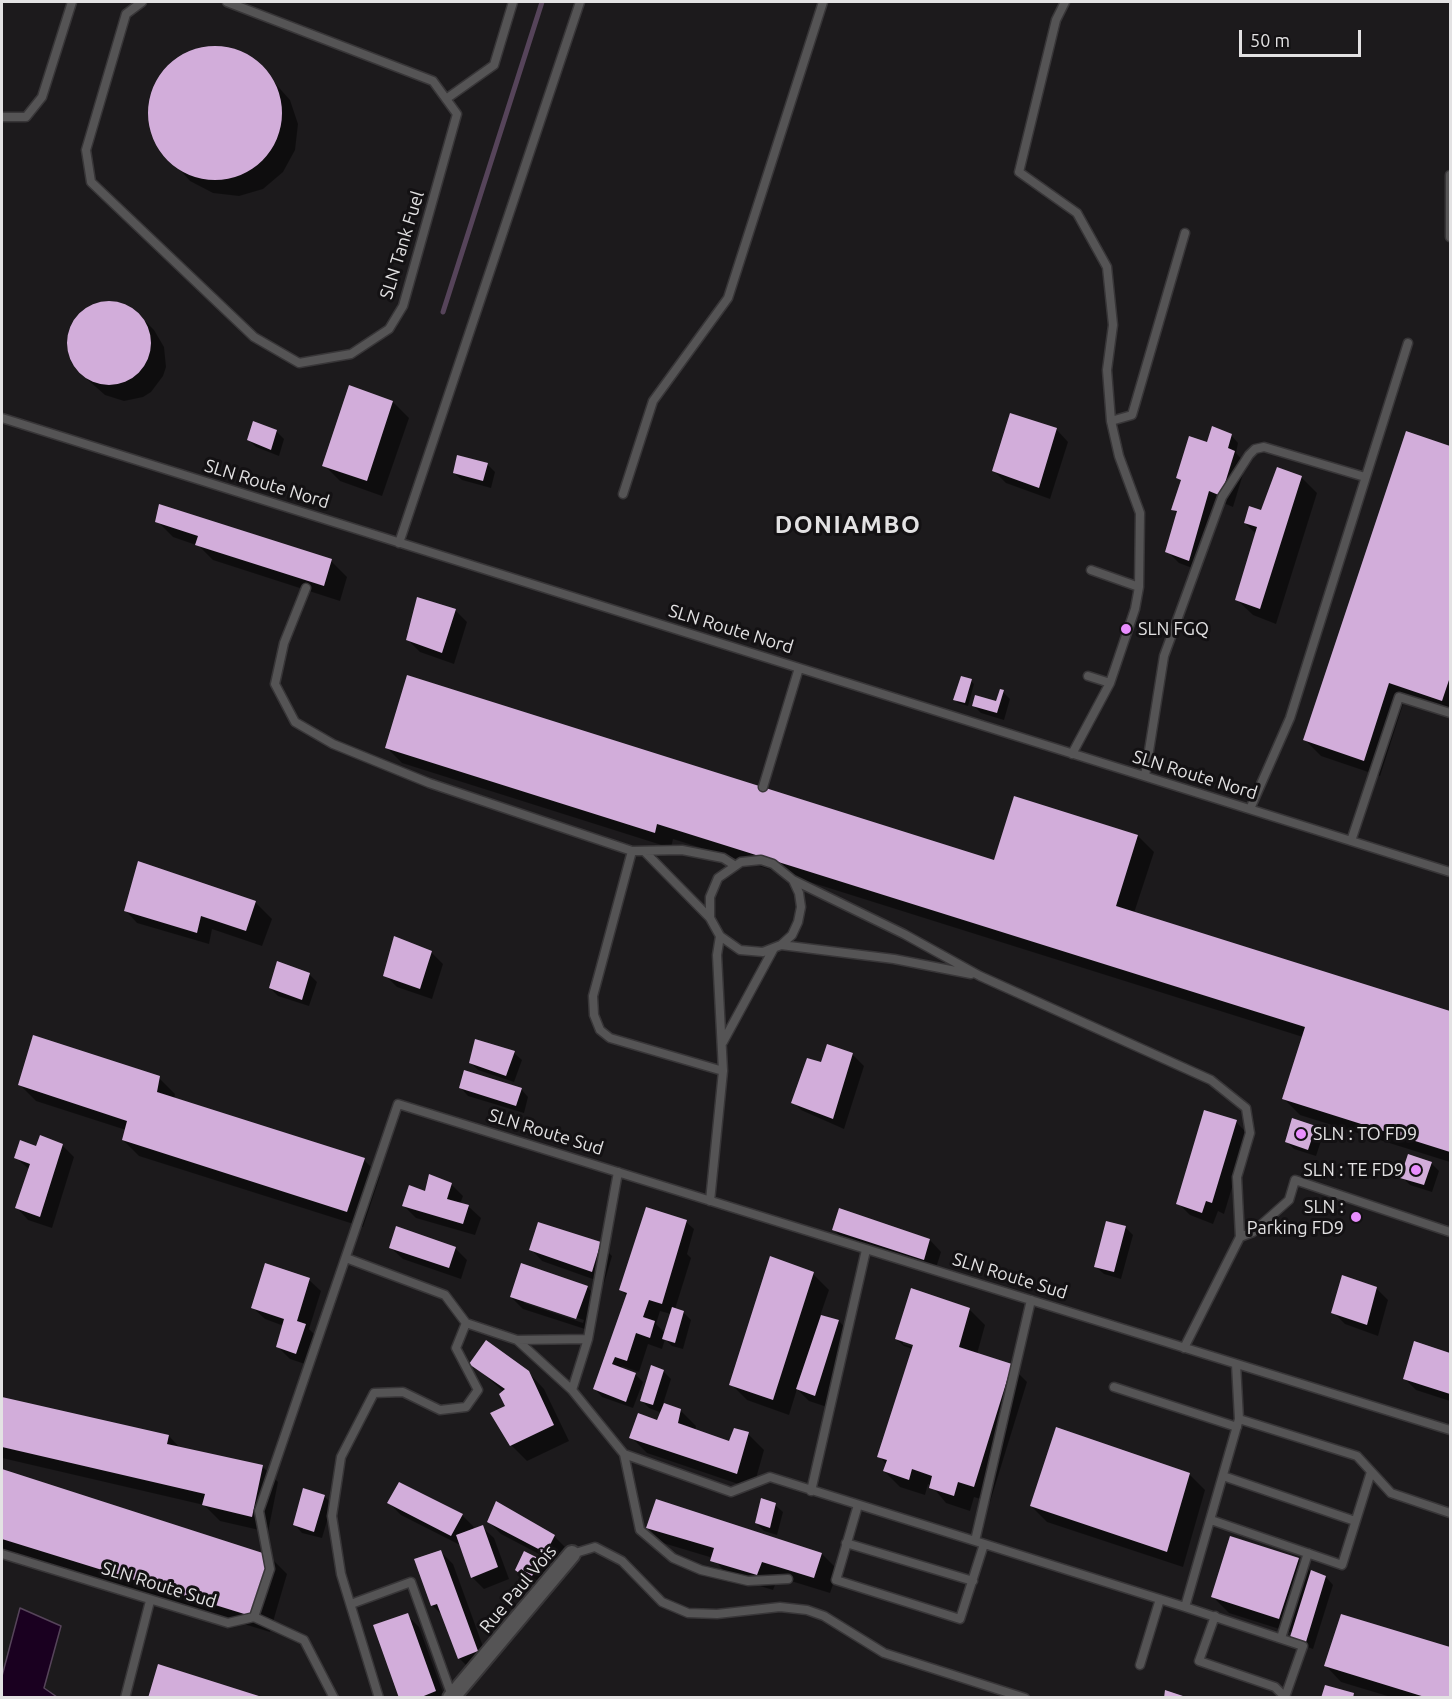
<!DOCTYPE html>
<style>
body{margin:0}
#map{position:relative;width:1452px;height:1699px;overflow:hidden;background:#1c1a1c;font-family:Ubuntu,sans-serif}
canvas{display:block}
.frame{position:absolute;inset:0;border:3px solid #e3e2e3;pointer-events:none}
.scale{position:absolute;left:1239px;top:30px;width:122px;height:27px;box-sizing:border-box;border:3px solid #e3e2e3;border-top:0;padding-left:8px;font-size:18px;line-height:21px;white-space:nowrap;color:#e3e2e3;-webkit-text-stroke:4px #131113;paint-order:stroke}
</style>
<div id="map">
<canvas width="1452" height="1699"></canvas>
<div class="frame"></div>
<div class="scale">50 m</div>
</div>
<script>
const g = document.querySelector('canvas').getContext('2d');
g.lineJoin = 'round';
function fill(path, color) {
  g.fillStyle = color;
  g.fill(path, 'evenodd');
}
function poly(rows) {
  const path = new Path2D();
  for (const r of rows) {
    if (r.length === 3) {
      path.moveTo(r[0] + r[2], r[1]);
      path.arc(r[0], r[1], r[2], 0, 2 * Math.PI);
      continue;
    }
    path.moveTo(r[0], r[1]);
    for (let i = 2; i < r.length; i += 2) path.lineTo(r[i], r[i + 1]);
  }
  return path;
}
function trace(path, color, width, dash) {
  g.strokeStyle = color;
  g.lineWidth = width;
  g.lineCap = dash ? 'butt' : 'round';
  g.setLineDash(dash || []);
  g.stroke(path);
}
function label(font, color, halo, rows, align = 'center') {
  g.font = font + ' Ubuntu,sans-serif';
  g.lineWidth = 6;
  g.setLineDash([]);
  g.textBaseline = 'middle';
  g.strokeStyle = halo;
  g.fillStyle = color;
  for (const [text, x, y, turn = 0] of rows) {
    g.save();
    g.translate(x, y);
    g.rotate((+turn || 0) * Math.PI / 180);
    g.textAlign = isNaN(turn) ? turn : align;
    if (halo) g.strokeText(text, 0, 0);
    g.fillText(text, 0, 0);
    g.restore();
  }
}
const water = poly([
 [20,1608,61,1626,44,1688,57,1697,2,1697,2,1676,20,1608]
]);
fill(water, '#1a0020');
trace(water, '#56445a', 1.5);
fill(poly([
 [209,48,235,51,257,63,290,100,298,124,295,150,283,172,263,189,239,196,213,193,190,181,157,144,150,120,152,94,164,71,184,55],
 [110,302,120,303,137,313,154,330,164,347,166,367,163,376,151,392,143,397,124,401,105,395,80,373,70,356,68,336,71,327,82,311,91,306],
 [393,402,409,418,382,496,340,481,324,465],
 [1011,415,1057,430,1068,442,1050,499,1006,483,994,471],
 [276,431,284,439,279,456,256,447,249,440],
 [1407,433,1450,447,1450,714,1405,698,1380,776,1321,756,1305,740],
 [1231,435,1238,443,1236,453,1246,464,1233,507,1221,502,1200,571,1179,563,1167,551,1177,514,1173,509,1182,482,1177,477,1208,443],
 [487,464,495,472,491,488,462,480,454,473],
 [1301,477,1317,493,1276,624,1253,615,1236,599,1256,534,1245,523,1262,512],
 [157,521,331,561,347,577,340,601,213,560,199,546,173,537],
 [455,610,467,622,454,664,420,652,408,640],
 [971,681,974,684,968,706,958,703,955,699],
 [1003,692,1010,699,1004,720,981,713,974,706,997,703],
 [386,747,995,862,1138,836,1154,852,1134,913,1450,1013,1450,1162,1300,1115,1284,1099,1303,1037,673,839,671,848,402,763],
 [139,863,256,903,272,919,262,946,212,929,209,944,137,923,126,911],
 [431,952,443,964,432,999,397,987,385,975],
 [278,963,310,975,317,982,309,1006,278,996,270,988],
 [514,1053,522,1060,514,1082,478,1070,471,1063],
 [852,1054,864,1066,844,1129,801,1110,793,1102,822,1064],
 [159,1078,175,1094,174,1100,364,1160,380,1176,363,1227,139,1156,123,1140,126,1130,36,1101,20,1085],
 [461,1088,521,1089,528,1097,524,1113,468,1096],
 [1293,1120,1316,1128,1323,1135,1316,1156,1294,1149,1287,1142],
 [1236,1122,1248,1134,1224,1214,1218,1211,1213,1224,1190,1215,1178,1203],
 [62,1145,74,1157,52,1228,28,1220,17,1208,30,1170,16,1158,37,1147],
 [1431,1163,1439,1171,1432,1192,1410,1185,1402,1177],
 [451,1184,463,1196,460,1204,469,1207,481,1218,475,1235,416,1218,404,1206,426,1193],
 [686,1222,694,1229,687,1254,691,1258,675,1309,683,1312,691,1320,683,1349,672,1346,665,1339,662,1349,648,1344,639,1372,622,1366,621,1369,635,1374,643,1382,633,1408,602,1397,595,1389,627,1296,620,1289],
 [660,1311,671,1314,665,1333,656,1324],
 [1125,1227,1133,1235,1121,1279,1104,1274,1096,1267],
 [834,1230,930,1240,941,1252,935,1271,846,1242],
 [600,1244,612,1256,604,1283,542,1261,531,1249],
 [391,1248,455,1248,467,1260,461,1279,403,1259],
 [813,1274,829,1290,820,1316,839,1321,850,1333,827,1407,809,1401,797,1389,789,1415,747,1400,731,1384],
 [309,1280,321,1291,309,1329,317,1337,308,1365,290,1359,278,1347,284,1326,265,1319,253,1308],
 [587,1287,599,1299,588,1330,523,1309,511,1297],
 [524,1300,584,1320,583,1323,524,1303],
 [1376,1288,1388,1300,1378,1336,1345,1324,1333,1312],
 [969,1309,985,1325,977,1354,1011,1366,1027,1382,990,1502,974,1497,970,1511,946,1503,931,1485,928,1484,925,1495,900,1487,884,1471,887,1465,879,1456,913,1349,904,1346,896,1339],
 [903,1340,921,1346,920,1349,903,1344],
 [1415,1343,1450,1355,1450,1401,1416,1390,1404,1378],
 [471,1363,528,1372,544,1389,569,1441,527,1461,511,1445,504,1392],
 [663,1371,671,1379,663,1404,680,1410,696,1426,695,1431,730,1443,748,1434,764,1450,753,1489,647,1453,631,1437,658,1422,662,1413,649,1408,641,1400],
 [2,1399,169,1436,181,1449,262,1466,278,1482,268,1532,220,1521,204,1505,2,1458],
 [2,1471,271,1558,287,1574,270,1632,2,1550],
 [1189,1474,1205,1490,1183,1567,1047,1522,1031,1506],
 [324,1496,332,1504,322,1538,302,1533,295,1525],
 [389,1503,462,1515,474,1527,472,1531,482,1527,494,1538,509,1579,484,1589,472,1577,462,1546,401,1515],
 [775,1505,783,1512,777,1535,764,1531,756,1523],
 [489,1522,554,1536,566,1548,558,1564,501,1534],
 [647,1527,822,1554,838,1570,830,1593,778,1577,773,1590,728,1576,713,1558,663,1543],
 [441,1552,453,1564,489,1663,471,1670,459,1658,444,1617,432,1605],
 [1298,1559,1312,1573,1326,1577,1333,1585,1313,1649,1299,1644,1292,1636,1292,1633,1229,1613,1213,1597],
 [541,1561,548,1568,540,1582,529,1576,527,1579,517,1569],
 [407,1615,419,1627,445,1698,401,1698],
 [1342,1616,1450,1649,1450,1698,1394,1698,1341,1682,1326,1666]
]), '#0007');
trace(poly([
 [443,312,542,2]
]), '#56445a', 5);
fill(poly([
 [215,113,67],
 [109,343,42],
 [349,385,393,401,367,481,322,466],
 [1010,413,1057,428,1039,488,992,471],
 [253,421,277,430,271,450,247,440],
 [1212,426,1232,434,1228,448,1235,451,1221,496,1209,491,1189,561,1165,552,1177,511,1171,510,1181,480,1176,478,1189,436,1207,442],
 [1406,431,1450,446,1450,677,1442,701,1389,683,1364,761,1303,740],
 [457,455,488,463,483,481,453,473],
 [1277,467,1302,476,1260,609,1235,600,1257,527,1244,523,1249,506,1261,510],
 [159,504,332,559,324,586,195,545,198,536,155,522],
 [417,597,456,609,442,653,406,640],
 [407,675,994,860,1014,796,1138,835,1116,906,1450,1011,1450,1152,1282,1099,1305,1027,657,824,655,833,385,748],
 [961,676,972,679,965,703,953,700],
 [1000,689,1004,690,997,713,972,706,975,695,996,701],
 [138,861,256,901,246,931,201,916,197,933,124,911],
 [394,936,432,951,420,989,383,976],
 [277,961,310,973,302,1000,269,988],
 [33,1035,160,1076,157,1092,365,1158,347,1212,122,1140,127,1121,18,1085],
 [475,1039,515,1051,506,1076,469,1063],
 [827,1044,853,1053,833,1119,791,1103,807,1058,821,1062],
 [464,1070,522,1088,516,1106,459,1088],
 [1204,1110,1237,1120,1212,1203,1206,1201,1202,1213,1176,1204],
 [1292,1118,1316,1126,1308,1150,1285,1142],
 [40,1135,63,1144,40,1217,15,1208,30,1164,14,1158,20,1140,36,1146],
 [1408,1154,1432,1162,1424,1185,1400,1178],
 [429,1174,452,1183,447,1199,469,1205,463,1224,402,1206,409,1185,425,1191],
 [646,1207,687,1220,662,1304,649,1300,643,1317,655,1321,650,1338,636,1333,627,1361,615,1357,612,1364,636,1373,626,1402,593,1389,627,1293,619,1290],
 [839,1208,930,1239,924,1260,832,1230],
 [1106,1221,1126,1226,1114,1272,1094,1267],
 [538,1222,601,1242,592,1272,529,1250],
 [396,1226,456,1247,449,1268,389,1248],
 [770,1256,814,1272,773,1400,729,1385],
 [265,1263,310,1278,297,1321,306,1324,296,1354,276,1347,284,1319,251,1308],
 [521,1263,588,1286,576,1319,510,1297],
 [1342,1275,1377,1287,1367,1325,1331,1313],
 [911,1288,970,1308,959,1347,1012,1364,974,1487,958,1482,954,1496,929,1488,932,1476,912,1469,909,1480,883,1471,887,1460,877,1457,913,1345,895,1339],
 [672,1307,684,1311,675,1343,662,1339],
 [821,1315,839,1320,815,1396,796,1389],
 [486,1340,529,1371,554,1425,510,1446,490,1413,505,1406,499,1394,505,1389,469,1364],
 [1414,1341,1450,1353,1450,1394,1403,1379],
 [651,1365,664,1370,653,1405,640,1401],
 [2,1397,169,1435,167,1444,263,1465,252,1517,202,1505,205,1494,2,1447],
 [664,1403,681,1409,678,1423,729,1441,734,1428,749,1432,737,1474,629,1438,638,1413,657,1420],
 [1056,1427,1190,1473,1167,1552,1030,1506],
 [2,1469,272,1556,254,1617,2,1539],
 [399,1482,463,1514,451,1536,387,1503],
 [303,1488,325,1495,314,1532,293,1525],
 [761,1498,776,1503,770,1528,755,1523],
 [656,1499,822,1553,814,1578,762,1562,757,1575,710,1561,714,1548,646,1528],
 [496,1501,555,1535,546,1553,487,1522],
 [483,1525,498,1567,471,1578,456,1535],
 [1230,1536,1299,1558,1279,1619,1211,1597],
 [441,1550,478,1651,458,1659,437,1604,431,1606,414,1559],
 [524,1551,542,1560,532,1576,521,1569,519,1573,515,1570],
 [1311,1570,1326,1576,1306,1642,1290,1637],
 [408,1613,436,1691,419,1698,399,1698,373,1625],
 [1341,1614,1450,1647,1450,1698,1428,1698,1324,1666],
 [158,1664,262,1697,261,1698,148,1698],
 [1325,1685,1354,1693,1353,1698,1321,1698],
 [1165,1690,1186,1697,1186,1698,1164,1698]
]), '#d2adda');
const service = poly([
 [142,2,126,14,86,150,91,182,254,337,299,363,351,354,389,329,403,306,457,114,433,81,227,2],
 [1065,2,1056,20,1019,172,1077,213,1107,267,1113,325,1107,370,1111,421,1119,456,1140,513,1139,587,1135,609,1110,683,1072,754],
 [446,99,494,65,513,2],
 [2,117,26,117,42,97,72,2],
 [1450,175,1450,237],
 [2,418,1450,872],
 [1111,421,1132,415,1185,233],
 [623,494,653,401,728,298,823,2],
 [399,543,580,2],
 [1091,570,1139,587],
 [306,588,284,643,275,684,295,722,333,744,429,783,632,851,682,850,723,858,734,865],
 [1088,676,1110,683],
 [1145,776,1164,656,1222,497,1249,455,1255,449,1264,447,1365,477],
 [763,787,799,668],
 [1250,809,1290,718,1408,343],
 [1351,841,1399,697,1450,713],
 [632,851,593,996,594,1015,600,1030,610,1038,723,1071],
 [646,853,710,918,720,936,740,950,763,952,781,945,792,935,798,922,801,907,799,893,793,880,773,864,761,860,741,862,718,878,710,897,710,918],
 [793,880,904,934,980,976,1211,1080,1246,1108,1250,1133,1237,1177,1240,1237],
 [781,945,894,959,971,974],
 [723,1042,774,948],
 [618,1172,588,1339,572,1390,624,1454,731,1492,770,1477,975,1541],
 [710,1201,723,1071,717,955,720,936],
 [346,1258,445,1295,466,1323,517,1340,572,1390],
 [1031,1300,975,1541,1185,1607,1239,1419,1236,1364],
 [517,1340,588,1339],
 [1184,1348,1240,1237,1253,1232,1289,1200,1295,1180,1450,1232],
 [1114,1387,1237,1427],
 [1239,1419,1357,1456,1391,1493,1450,1513],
 [624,1454,640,1530,673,1558,701,1570,748,1581,788,1579],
 [1223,1476,1355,1521],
 [811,1491,866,1250],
 [858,1505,836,1580,960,1619,984,1544],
 [1211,1520,1342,1565,1371,1472],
 [846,1543,973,1581],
 [2,1554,228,1623,254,1617,270,1569,259,1511,398,1104,1450,1430],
 [572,1554,595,1547,622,1561,662,1602,688,1613,717,1614,780,1607,807,1610,824,1616,884,1653,1025,1698],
 [351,1604,411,1582,452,1696],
 [1185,1607,1303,1646,1285,1697],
 [1215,1616,1199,1661,1275,1687,1286,1698],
 [254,1617,304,1640,334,1698],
 [1281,1638,1308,1553],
 [1140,1665,1160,1599],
 [125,1698,150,1601],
 [379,1698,341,1574,332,1516,341,1457,374,1393,403,1392,440,1410,466,1407,478,1390,456,1348,466,1323]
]);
const tertiary = poly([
 [451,1698,572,1554]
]);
trace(service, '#383638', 11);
trace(tertiary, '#383638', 20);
trace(service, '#555455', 8);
trace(tertiary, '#555455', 16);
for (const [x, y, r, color] of [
 [1126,629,6,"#e98efe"],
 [1301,1134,6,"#e98efe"],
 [1416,1170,6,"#e98efe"],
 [1356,1217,6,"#e98efe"]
]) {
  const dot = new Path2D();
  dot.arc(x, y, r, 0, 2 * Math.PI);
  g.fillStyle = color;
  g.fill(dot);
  trace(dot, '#131113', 2);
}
label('18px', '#e3e2e3', '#131113', [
 ["SLN Tank Fuel",402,245,-73],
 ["SLN Route Nord",267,484,17],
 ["SLN Route Nord",731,629,17],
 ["SLN Route Nord",1195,775,17],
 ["SLN Route Sud",546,1132,17],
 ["SLN Route Sud",1010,1276,17],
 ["SLN Route Sud",159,1585,17],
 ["Rue Paul Vois",518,1589,-50]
]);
label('18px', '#e3e2e3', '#131113', [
 ["SLN FGQ",1138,629],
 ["SLN : TO FD9",1313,1134],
 ["SLN : TE FD9",1404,1170,"right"],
 ["SLN :",1344,1207,"right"],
 ["Parking FD9",1344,1228,"right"]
], 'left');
g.letterSpacing = '1.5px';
label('bold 24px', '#e3e2e3', '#131113', [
 ["DONIAMBO",848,525]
]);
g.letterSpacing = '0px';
</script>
